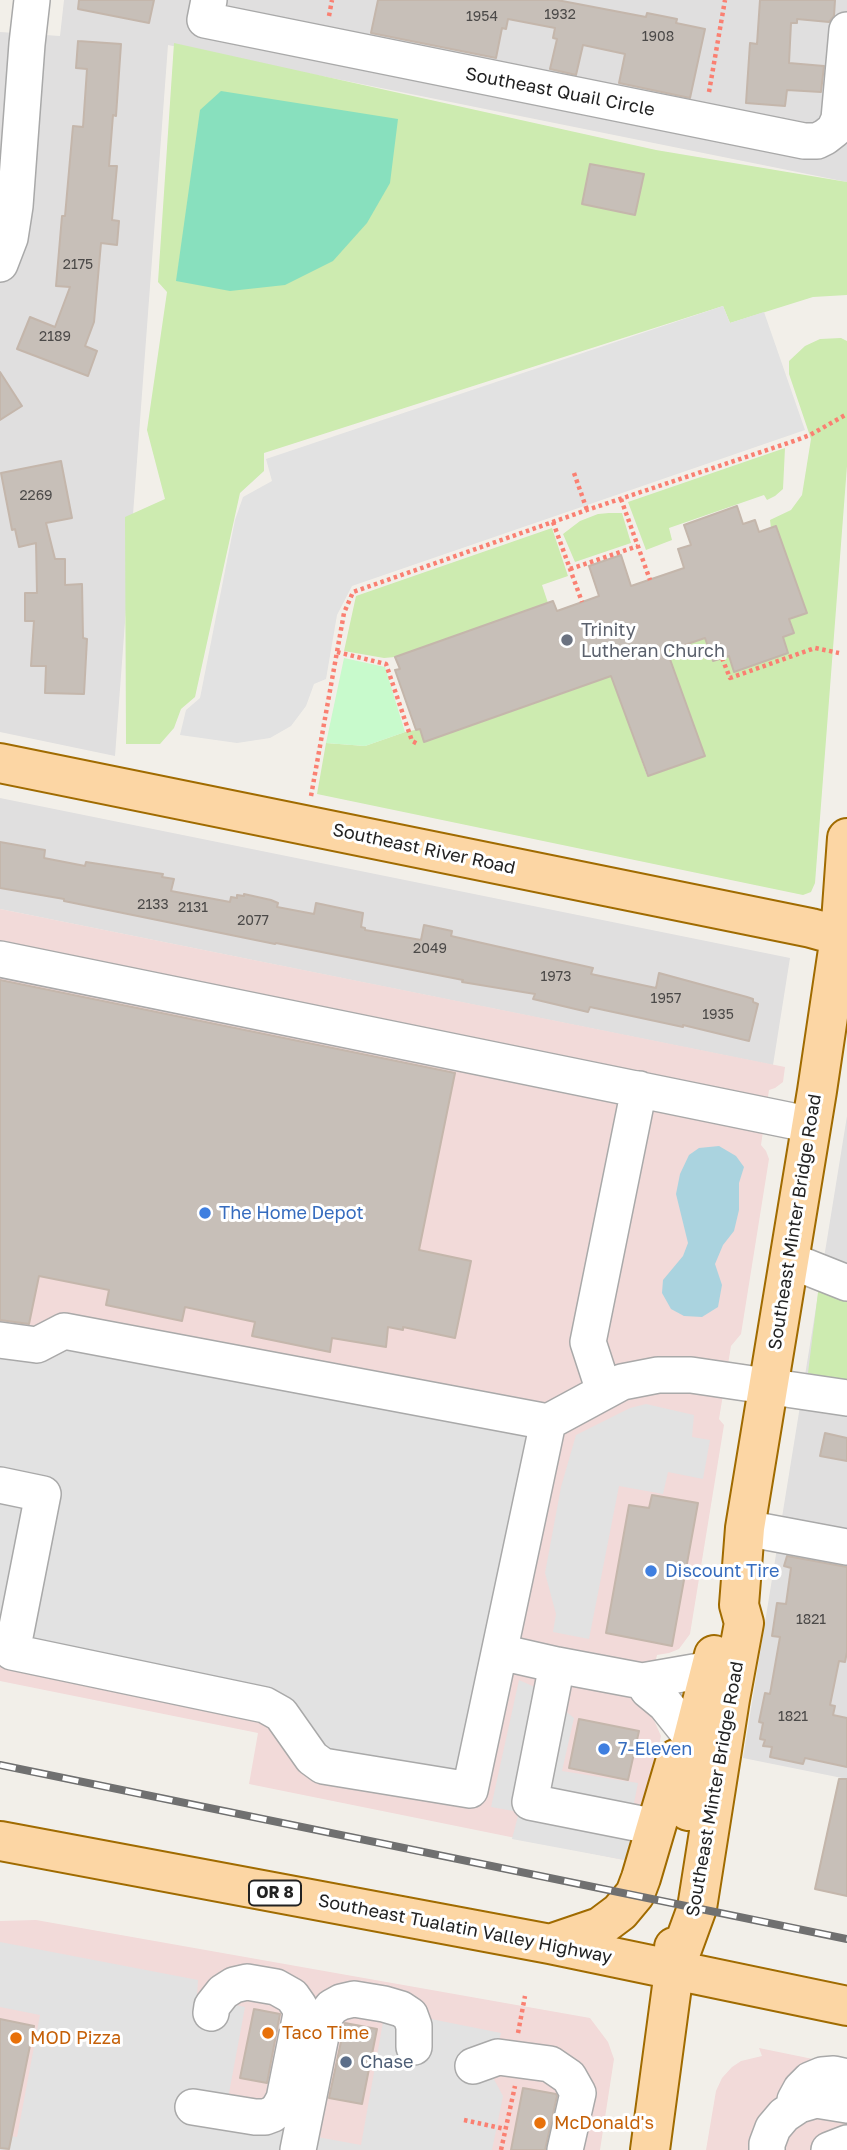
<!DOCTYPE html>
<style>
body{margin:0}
canvas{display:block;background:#f2efe9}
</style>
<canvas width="847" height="2150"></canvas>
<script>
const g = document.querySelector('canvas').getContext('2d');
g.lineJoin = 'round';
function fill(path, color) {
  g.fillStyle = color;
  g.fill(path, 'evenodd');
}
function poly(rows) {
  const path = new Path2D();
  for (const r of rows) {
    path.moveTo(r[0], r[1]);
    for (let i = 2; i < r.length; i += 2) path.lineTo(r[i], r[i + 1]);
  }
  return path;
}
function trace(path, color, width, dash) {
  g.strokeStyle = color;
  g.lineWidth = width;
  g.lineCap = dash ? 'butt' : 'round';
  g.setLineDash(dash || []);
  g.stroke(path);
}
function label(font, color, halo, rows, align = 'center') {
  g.font = font + ' "Golos Text",sans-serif';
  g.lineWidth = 6;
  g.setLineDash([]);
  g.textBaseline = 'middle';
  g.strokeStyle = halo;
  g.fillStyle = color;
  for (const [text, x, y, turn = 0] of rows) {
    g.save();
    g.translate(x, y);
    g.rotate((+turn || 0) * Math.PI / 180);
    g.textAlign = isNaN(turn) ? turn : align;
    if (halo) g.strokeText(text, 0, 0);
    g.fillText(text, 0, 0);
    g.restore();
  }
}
fill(poly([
 [64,0,847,0,847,182,168,45,115,756,0,732,0,32,60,36],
 [0,798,790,958,773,1065,0,909],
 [847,1116,847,1779,743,1758]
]), '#e0dfdf');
fill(poly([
 [0,909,785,1067,783,1082,775,1088,769,1090,761,1145,766,1151,769,1159,741,1334,731,1346,719,1419,724,1425,690,1634,679,1649,669,1653,657,1655,644,1710,653,1718,661,1736,634,1862,249,1784,258,1733,0,1681],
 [36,1920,590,2018,608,2042,614,2059,600,2150,0,2150,0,1921],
 [759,2048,847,2066,847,2150,706,2150,716,2091,722,2078,732,2067,741,2061,762,2056]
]), '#f2dad9');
fill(poly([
 [174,43,656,150,847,182,847,295,813,297,730,323,723,306,264,453,264,471,240,493,195,697,181,709,174,728,160,744,126,744,125,517,165,499,147,430,167,292,158,282],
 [841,338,847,341,847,466,815,883,811,892,803,895,317,794,326,743,365,746,405,732,420,729,425,742,581,687,603,652,647,776,704,756,662,636,670,634,675,649,705,638,713,661,729,656,735,672,788,653,783,637,794,633,789,619,806,613,771,528,770,520,791,510,802,495,811,439,789,374,789,361,805,346,820,339],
 [785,448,783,489,775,496,767,500,764,495,669,528,672,540,646,550,628,502],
 [609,513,622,513,631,543,575,562,563,534,580,521,598,514],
 [552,528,568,576,542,585,548,603,395,657,384,658,344,651,356,596],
 [819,1284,847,1298,847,1381,808,1373]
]), '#cdebb0');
fill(poly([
 [344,658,385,667,405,732,365,746,326,743]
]), '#c8facc');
fill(poly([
 [221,91,398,119,390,183,367,223,333,261,285,285,230,291,176,281,200,110]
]), '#88e0be');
fill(poly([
 [723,306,730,323,764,312,805,430,352,586,337,615,326,679,314,684,306,706,291,726,270,738,237,743,180,735,186,710,200,698,235,520,243,497,272,481,266,459],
 [69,1349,533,1438,465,1779,322,1749,291,1711,0,1638,0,1358,12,1360,47,1361],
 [646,1404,694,1415,692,1437,710,1440,703,1479,668,1472,663,1494,619,1486,589,1639,553,1632,556,1614,545,1573,561,1487,576,1435,630,1408],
 [519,1680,537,1688,574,1718,562,1771,638,1783,633,1808,635,1862,512,1839,519,1812,491,1807],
 [0,1942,198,1980,197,1996,245,2007,224,2120,361,2145,383,2022,431,2019,501,2033,490,2072,503,2096,492,2150,0,2150,0,2135,17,2137,40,2015,0,2007]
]), '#e2e2e2');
fill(poly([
 [719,1146,736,1156,744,1167,739,1183,739,1210,734,1231,723,1245,715,1264,722,1285,718,1307,702,1317,684,1316,671,1309,662,1293,663,1280,683,1256,688,1243,676,1194,680,1174,689,1155,699,1148]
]), '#aad3df');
const building = poly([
 [79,0,154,0,149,23,78,9,79,0],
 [378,0,557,0,646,17,647,13,677,19,676,23,705,29,690,98,619,83,625,54,583,45,576,75,550,69,557,39,553,38,555,28,508,19,506,29,502,28,496,58,371,33,378,0],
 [760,0,835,0,834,16,829,22,797,19,797,23,791,23,789,63,824,66,821,92,787,90,785,106,746,103,750,43,757,44,760,0],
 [78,41,121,44,116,116,113,115,109,166,117,166,112,220,119,221,117,245,101,243,94,322,85,346,97,351,88,376,17,349,30,317,55,327,70,287,56,286,62,216,65,216,73,126,83,127,87,69,76,68,78,41],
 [590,164,644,174,635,215,582,204,590,164],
 [0,372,22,406,0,420,0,372],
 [61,461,72,518,46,523,55,559,65,559,65,585,82,584,83,638,87,639,84,694,45,693,46,666,31,666,34,621,25,621,25,593,37,593,36,543,19,547,15,529,12,530,1,473,61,461],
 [737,506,743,524,755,520,759,532,776,526,807,613,789,619,794,633,783,637,788,653,734,672,729,656,713,661,705,638,667,651,705,756,648,776,611,676,424,742,420,729,416,730,395,670,400,669,395,657,553,601,557,611,599,596,589,566,621,555,631,586,684,568,678,549,691,545,684,525,737,506],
 [0,842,45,850,44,858,85,866,86,862,163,874,162,877,174,879,171,891,230,902,231,897,237,898,237,895,244,896,244,894,271,900,278,903,277,907,314,914,316,903,363,913,361,927,365,928,365,930,421,940,424,925,452,931,451,936,593,968,591,974,656,988,659,973,747,997,753,999,753,1002,758,1004,749,1041,683,1025,683,1027,590,1007,588,1012,533,999,535,994,462,982,463,980,276,943,275,944,64,901,64,899,0,888,0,842],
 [0,980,455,1073,419,1250,471,1261,455,1338,403,1327,403,1330,388,1327,386,1347,332,1338,330,1352,252,1336,255,1322,185,1307,182,1321,106,1305,109,1290,39,1276,29,1324,0,1320,0,980],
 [825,1433,847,1438,847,1461,820,1456,825,1433],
 [652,1495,698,1503,672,1646,606,1633,629,1505,649,1508,652,1495],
 [787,1556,847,1567,847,1652,845,1662,839,1661,830,1705,835,1706,833,1715,847,1718,847,1767,805,1758,803,1764,770,1757,772,1747,763,1746,765,1740,760,1739,763,1723,759,1722,765,1693,770,1694,780,1637,772,1636,777,1603,786,1604,791,1568,784,1566,787,1556],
 [579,1719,639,1731,628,1780,569,1768,579,1719],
 [839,1779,847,1779,847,1896,815,1889,839,1779],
 [254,2009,280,2014,267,2083,240,2078,254,2009],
 [0,2019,34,2026,9,2149,0,2148,0,2019],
 [345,2023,377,2029,362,2104,329,2098,345,2023],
 [523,2088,556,2094,557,2096,545,2150,511,2150,523,2088]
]);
fill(building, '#c7bfb8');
trace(building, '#c4b6ab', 2);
const minor = poly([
 [209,0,205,20,804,141,817,141,825,137,834,130,839,119,847,30],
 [0,264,10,238,15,206,27,44,32,0],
 [0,959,812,1125],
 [789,1260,847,1283],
 [0,1340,37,1345,64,1331,548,1422,622,1382,658,1375,691,1375,847,1398],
 [604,1391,588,1342,639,1089],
 [0,1485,43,1494,12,1652,265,1705,281,1714,312,1758,323,1766,470,1790,548,1422],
 [745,1528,847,1547],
 [500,1652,557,1665],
 [642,1681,648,1690,665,1704,693,1739],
 [656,1827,530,1802,557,1665,642,1681,711,1669],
 [473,2066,498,2057,550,2064,569,2077,578,2093,565,2150],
 [193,2107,255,2117,265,2117,273,2114,279,2108,284,2099,301,2014,299,2006,292,1996,276,1987,247,1982,234,1985,223,1992,212,2006,211,2013],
 [794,2108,795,2100,801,2089,810,2080,822,2075,834,2074,847,2077],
 [298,2150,325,2016,332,2007,341,2002,354,1999,384,2004,401,2009,410,2015,414,2026,414,2047],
 [767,2150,767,2144,773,2128,784,2115,799,2105,816,2100,847,2105],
 [829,2150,847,2143]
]);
const major = poly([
 [0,763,811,928,847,938],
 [688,1811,694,1769,690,1749,714,1655],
 [0,1841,550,1944,847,2006],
 [550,1944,600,1927,620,1912,635,1894,641,1878,676,1759],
 [674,1971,697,1908,730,1699,744,1623,739,1605,745,1528,817,1091,840,936,847,838],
 [650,2150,674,1971,674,1947]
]);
trace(minor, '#a9a9a9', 38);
trace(major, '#a06b00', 42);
trace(poly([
 [329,16,332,0],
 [709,92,725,0],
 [574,473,587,510],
 [621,499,650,580],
 [553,522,582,602],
 [570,569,638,546],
 [337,652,386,664,412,741,418,744],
 [722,658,730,678,815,648,839,653],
 [311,796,344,613,353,592,587,510,794,441,810,435,847,414],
 [518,2033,525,1996],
 [464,2120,505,2129],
 [501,2150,515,2086]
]), '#fa8072', 4.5, [3.5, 3.5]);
trace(minor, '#fff', 35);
trace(major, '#fcd6a4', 38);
const rail = poly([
 [0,1765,847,1939]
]);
trace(rail, '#707070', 8);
trace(rail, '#fff', 5, [16]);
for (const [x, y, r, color] of [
 [567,640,7,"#6b7280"],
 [205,1213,7,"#3f7fe0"],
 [651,1571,7,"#3f7fe0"],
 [604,1749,7,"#3f7fe0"],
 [268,2033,7,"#e8710a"],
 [16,2038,7,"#e8710a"],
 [346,2062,7,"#5c6f8a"],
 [540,2123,7,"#e8710a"]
]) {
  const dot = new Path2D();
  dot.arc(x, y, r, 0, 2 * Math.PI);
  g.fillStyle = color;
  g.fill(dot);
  trace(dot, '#fff', 2.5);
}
label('14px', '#4b4948', null, [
 ["1932",560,15],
 ["1954",482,17],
 ["1908",658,37],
 ["2175",78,265],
 ["2189",55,337],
 ["2269",36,496],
 ["2133",153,905],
 ["2131",193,908],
 ["2077",253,921],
 ["2049",430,949],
 ["1973",556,977],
 ["1957",666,999],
 ["1935",718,1015],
 ["1821",811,1620],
 ["1821",793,1717]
]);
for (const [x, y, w] of [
 [275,1893,52]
]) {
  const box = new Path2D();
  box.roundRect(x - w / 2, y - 12.5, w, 25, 5);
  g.fillStyle = '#fff';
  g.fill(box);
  trace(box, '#222', 2);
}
label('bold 16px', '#222', null, [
 ["OR 8",275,1893]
]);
label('18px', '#222', '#fff', [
 ["Southeast Quail Circle",560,92,11],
 ["Southeast River Road",424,849,12],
 ["Southeast Minter Bridge Road",795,1222,-81],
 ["Southeast Minter Bridge Road",715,1789,-80],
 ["Southeast Tualatin Valley Highway",465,1929,11]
]);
label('18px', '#5b616d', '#fff', [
 ["Trinity",581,630],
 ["Lutheran Church",581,651]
], 'left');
label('18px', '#366cbe', '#fff', [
 ["The Home Depot",219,1213],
 ["Discount Tire",665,1571],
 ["7-Eleven",618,1749]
], 'left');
label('18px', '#c56008', '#fff', [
 ["Taco Time",282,2033],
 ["MOD Pizza",30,2038],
 ["McDonald's",554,2123]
], 'left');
label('18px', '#4e5e75', '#fff', [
 ["Chase",360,2062]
], 'left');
</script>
